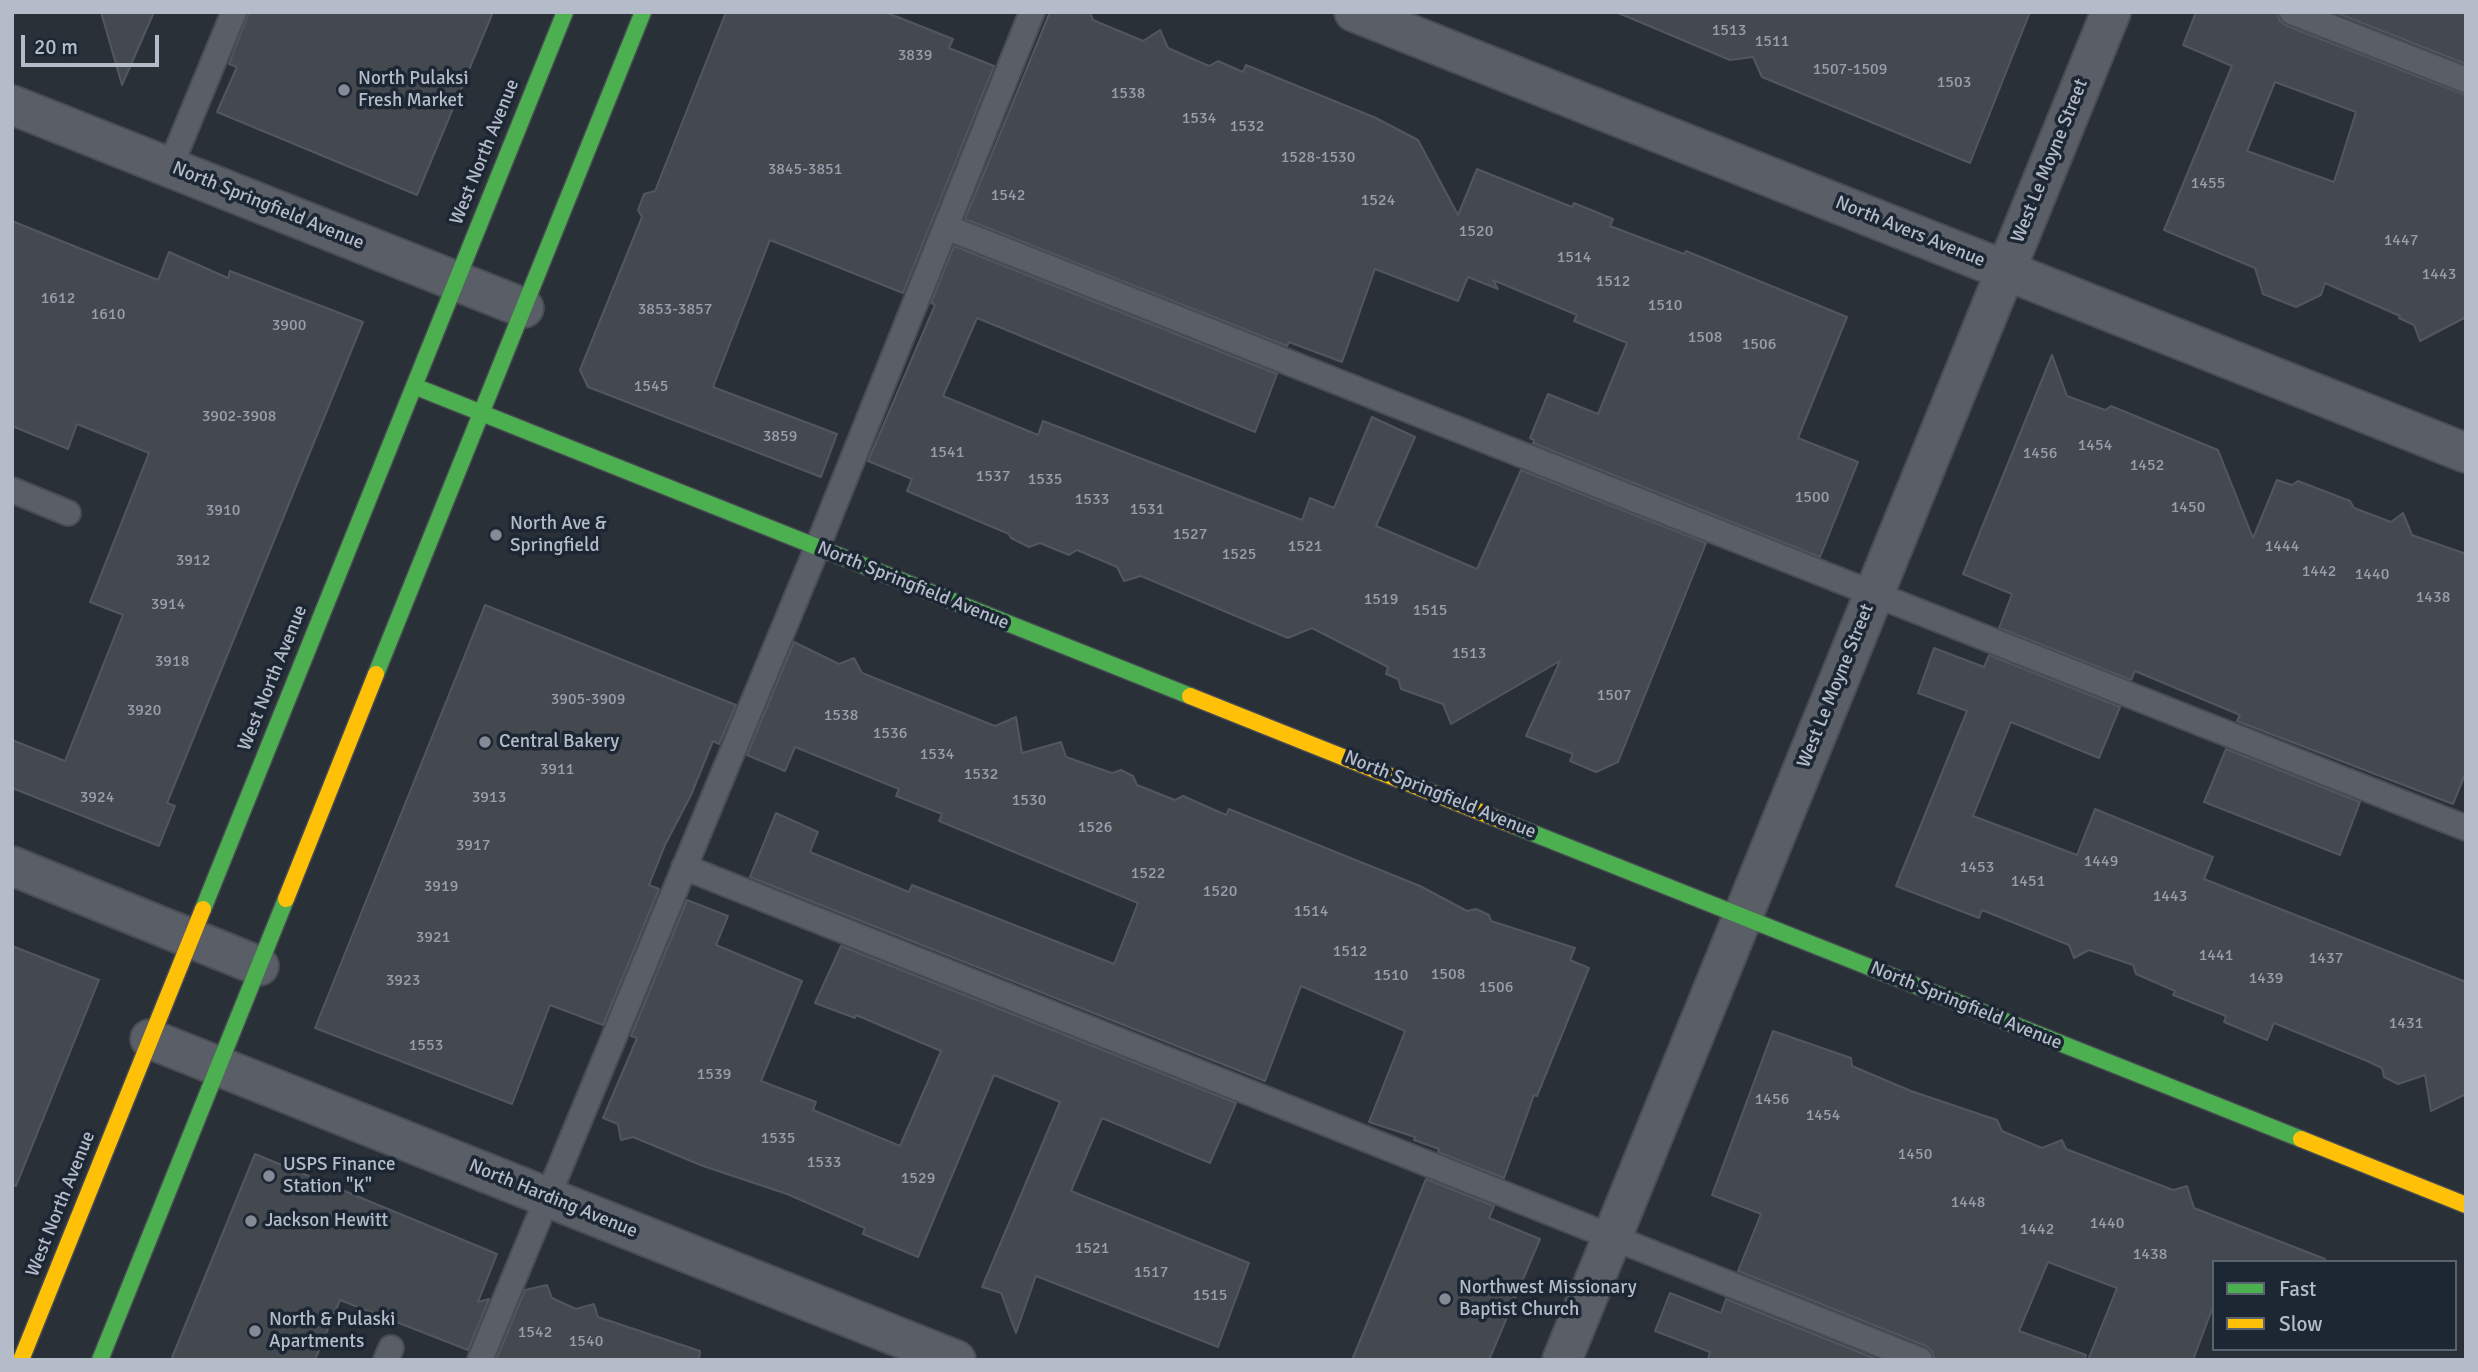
<!DOCTYPE html>
<style>
body{margin:0}
#map{position:relative;width:2478px;height:1372px;overflow:hidden;background:#2a3038;font-family:Signika,sans-serif}
canvas{display:block}
.frame{position:absolute;inset:0;border:14px solid #b4bcc9;pointer-events:none}
.legend{position:absolute;left:2212px;top:1260px;width:245px;height:91px;box-sizing:border-box;background:#1d2633;border:2px solid #59626f;margin:0;padding:9px 12px;list-style:none;font-size:21px;color:#b4bcc9}
.legend li{display:flex;align-items:center;gap:14px;height:35px}
.legend b{width:35px;border:2px solid #59626f}
.scale{position:absolute;left:21px;top:35px;width:138px;height:32px;box-sizing:border-box;border:4px solid #b4bcc9;border-top:0;padding-left:9px;font-size:21px;line-height:24px;white-space:nowrap;color:#b4bcc9;-webkit-text-stroke:5px #1d2633;paint-order:stroke}
</style>
<div id="map">
<canvas width="2478" height="1372"></canvas>
<div class="frame"></div>
<ul class="legend">
<li><b style="height:9px;background:#4caf50"></b>Fast</li>
<li><b style="height:9px;background:#ffc107"></b>Slow</li>
</ul>
<div class="scale">20 m</div>
</div>
<script>
const g = document.querySelector('canvas').getContext('2d');
g.lineJoin = 'round';
function fill(path, color) {
  g.fillStyle = color;
  g.fill(path, 'evenodd');
}
function poly(rows) {
  const path = new Path2D();
  for (const r of rows) {
    path.moveTo(r[0], r[1]);
    for (let i = 2; i < r.length; i += 2) path.lineTo(r[i], r[i + 1]);
  }
  return path;
}
function trace(path, color, width, dash) {
  g.strokeStyle = color;
  g.lineWidth = width;
  g.lineCap = dash ? 'butt' : 'round';
  g.setLineDash(dash || []);
  g.stroke(path);
}
function label(font, color, halo, rows, align = 'center') {
  g.font = font + ' Signika,sans-serif';
  g.lineWidth = 7;
  g.setLineDash([]);
  g.textBaseline = 'middle';
  g.strokeStyle = halo;
  g.fillStyle = color;
  for (const [text, x, y, turn = 0] of rows) {
    g.save();
    g.translate(x, y);
    g.rotate((+turn || 0) * Math.PI / 180);
    g.textAlign = isNaN(turn) ? turn : align;
    if (halo) g.strokeText(text, 0, 0);
    g.fillText(text, 0, 0);
    g.restore();
  }
}
const building = poly([
 [101,12,154,12,122,85,101,12],
 [249,12,493,12,417,195,217,112,237,67,229,64,249,12],
 [726,12,885,12,953,39,949,48,994,66,903,293,770,240,713,387,837,434,821,477,588,387,580,370,642,217,638,210,644,194,655,191,726,12],
 [1050,12,1090,12,1093,20,1143,41,1160,30,1168,48,1209,66,1218,61,1243,72,1246,65,1376,118,1418,140,1458,215,1477,169,1572,207,1574,203,1613,219,1610,226,1684,254,1686,251,1847,317,1798,438,1858,462,1820,557,1533,443,1534,440,1530,438,1548,394,1598,414,1627,343,1574,321,1577,315,1493,280,1498,289,1468,277,1458,301,1375,269,1342,362,1289,342,1287,346,965,219,1050,12],
 [1616,12,2030,12,1970,163,1762,77,1753,57,1730,60,1616,12],
 [2196,12,2277,12,2280,21,2287,26,2466,95,2466,317,2420,341,2414,325,2399,318,2400,316,2325,283,2321,295,2296,307,2263,294,2255,268,2164,230,2232,66,2183,45,2196,12],
 [2275,82,2356,112,2334,182,2247,151,2275,82],
 [2334,12,2466,12,2466,64,2334,12],
 [12,221,158,280,169,252,228,278,230,271,363,322,167,803,175,806,159,846,12,788,12,740,65,761,123,615,90,602,149,453,77,424,68,449,12,426,12,221],
 [954,246,1277,374,1255,432,977,318,943,396,1038,435,1043,421,1302,520,1310,498,1334,508,1372,417,1415,437,1376,526,1477,569,1521,470,1706,543,1618,762,1596,772,1570,761,1573,754,1526,736,1560,661,1451,724,1443,704,1401,689,1398,679,1386,674,1388,667,1312,628,1288,638,1141,576,1124,581,1117,567,1077,550,1069,555,1040,543,1029,547,1011,538,1009,534,907,491,912,479,868,461,935,305,931,303,954,246],
 [2052,355,2067,396,2105,410,2111,406,2218,450,2253,538,2277,480,2292,485,2298,481,2350,501,2354,508,2391,522,2403,513,2412,535,2466,554,2466,772,2453,804,2237,721,2240,715,2135,671,2131,680,1999,628,2012,594,1963,574,2052,355],
 [485,605,736,705,719,744,713,741,691,795,665,845,649,885,659,889,603,1025,550,1005,512,1104,315,1028,485,605],
 [794,642,839,664,854,658,862,673,995,726,1016,717,1022,753,1061,742,1066,757,1112,773,1121,770,1133,776,1137,785,1175,800,1183,796,1226,815,1229,809,1420,886,1467,911,1476,909,1489,915,1491,921,1575,948,1570,960,1589,968,1537,1096,1534,1095,1504,1178,1438,1152,1439,1149,1414,1140,1415,1137,1369,1122,1405,1031,1301,986,1265,1081,750,877,776,813,818,832,810,852,909,892,912,885,1114,964,1138,903,939,821,942,814,896,796,899,789,795,747,785,771,747,755,794,642],
 [1934,648,1984,667,1989,655,2120,707,2099,758,2011,722,1973,816,2077,855,2095,809,2213,857,2204,879,2466,982,2466,1094,2431,1111,2425,1075,2398,1084,2384,1077,2382,1068,2367,1061,2274,1023,2267,1040,2224,1022,2226,1016,2173,995,2175,991,2136,974,2133,965,2089,950,2074,958,2069,945,1982,910,1979,918,1896,886,1967,711,1918,693,1934,648],
 [2226,749,2360,802,2340,855,2204,802,2226,749],
 [687,900,728,916,716,945,802,981,761,1081,816,1102,813,1110,900,1146,941,1051,856,1015,855,1018,815,1003,841,946,1236,1103,1210,1163,1102,1118,1071,1191,1249,1263,1218,1347,1036,1276,1016,1333,1001,1293,982,1287,1060,1102,994,1075,918,1257,863,1234,865,1228,787,1194,703,1166,633,1137,621,1140,618,1124,603,1118,637,1038,631,1036,687,900],
 [12,946,99,980,16,1186,12,1185,12,946],
 [1773,1031,1851,1058,1852,1066,1911,1091,1997,1120,2002,1131,2042,1148,2062,1140,2066,1149,2173,1190,2187,1186,2194,1208,2325,1259,2324,1262,2214,1262,2214,1304,2193,1360,2088,1360,2117,1288,2048,1262,2019,1331,2086,1355,2085,1360,1935,1360,1932,1351,1926,1346,1738,1271,1761,1214,1712,1195,1773,1031],
 [255,1154,497,1254,478,1302,489,1299,468,1350,340,1300,315,1360,171,1360,255,1154],
 [1426,1179,1494,1206,1489,1218,1540,1239,1489,1360,1352,1360,1426,1179],
 [547,1285,552,1298,576,1309,594,1304,598,1317,700,1351,699,1360,496,1360,525,1290,547,1285],
 [1670,1293,1721,1313,1726,1299,1879,1360,1708,1360,1710,1352,1655,1331,1670,1293]
]);
fill(building, '#444950');
trace(building, '#52575f', 2);
const lane = poly([
 [2292,12,2466,80],
 [170,167,234,12],
 [946,227,2466,828],
 [12,490,68,513],
 [684,867,1920,1360],
 [386,1360,391,1348],
 [480,1360,817,548,1032,12]
]);
const street = poly([
 [1354,12,2466,453],
 [12,105,524,308],
 [12,866,259,966],
 [150,1039,956,1360],
 [1562,1360,2111,12]
]);
const fast = poly([
 [414,386,1190,696],
 [376,674,643,12],
 [1515,826,2301,1139],
 [203,909,565,12],
 [100,1360,286,899]
]);
const slow = poly([
 [1190,696,1515,826],
 [286,899,376,674],
 [2301,1139,2466,1205],
 [21,1360,203,909]
]);
trace(lane, '#484c53', 28);
trace(street, '#484c53', 42);
trace(fast, '#484c53', 19);
trace(slow, '#484c53', 19);
trace(lane, '#5a5e66', 24);
trace(street, '#5a5e66', 38);
trace(fast, '#4caf50', 16);
trace(slow, '#ffc107', 16);
for (const [x, y, r, color] of [
 [344,90,7,"#848b96"],
 [496,535,7,"#848b96"],
 [485,742,7,"#848b96"],
 [269,1176,7,"#848b96"],
 [251,1221,7,"#848b96"],
 [1445,1299,7,"#848b96"],
 [255,1331,7,"#848b96"]
]) {
  const dot = new Path2D();
  dot.arc(x, y, r, 0, 2 * Math.PI);
  g.fillStyle = color;
  g.fill(dot);
  trace(dot, '#1d2633', 2.5);
}
label('16px', '#989fab', null, [
 ["1513",1729,31],
 ["1511",1772,42],
 ["3839",915,56],
 ["1507-1509",1850,70],
 ["1503",1954,83],
 ["1538",1128,94],
 ["1534",1199,119],
 ["1532",1247,127],
 ["1528-1530",1318,158],
 ["3845-3851",805,170],
 ["1455",2208,184],
 ["1542",1008,196],
 ["1524",1378,201],
 ["1520",1476,232],
 ["1447",2401,241],
 ["1514",1574,258],
 ["1443",2439,275],
 ["1512",1613,282],
 ["1612",58,299],
 ["1510",1665,306],
 ["3853-3857",675,310],
 ["1610",108,315],
 ["3900",289,326],
 ["1508",1705,338],
 ["1506",1759,345],
 ["1545",651,387],
 ["3902-3908",239,417],
 ["3859",780,437],
 ["1454",2095,446],
 ["1541",947,453],
 ["1456",2040,454],
 ["1452",2147,466],
 ["1537",993,477],
 ["1535",1045,480],
 ["1500",1812,498],
 ["1533",1092,500],
 ["1450",2188,508],
 ["1531",1147,510],
 ["3910",223,511],
 ["1527",1190,535],
 ["1521",1305,547],
 ["1444",2282,547],
 ["1525",1239,555],
 ["3912",193,561],
 ["1442",2319,572],
 ["1440",2372,575],
 ["1438",2433,598],
 ["1519",1381,600],
 ["3914",168,605],
 ["1515",1430,611],
 ["1513",1469,654],
 ["3918",172,662],
 ["1507",1614,696],
 ["3905-3909",588,700],
 ["3920",144,711],
 ["1538",841,716],
 ["1536",890,734],
 ["1534",937,755],
 ["3911",557,770],
 ["1532",981,775],
 ["3924",97,798],
 ["3913",489,798],
 ["1530",1029,801],
 ["1526",1095,828],
 ["3917",473,846],
 ["1449",2101,862],
 ["1453",1977,868],
 ["1522",1148,874],
 ["1451",2028,882],
 ["3919",441,887],
 ["1520",1220,892],
 ["1443",2170,897],
 ["1514",1311,912],
 ["3921",433,938],
 ["1512",1350,952],
 ["1441",2216,956],
 ["1437",2326,959],
 ["1508",1448,975],
 ["1510",1391,976],
 ["1439",2266,979],
 ["3923",403,981],
 ["1506",1496,988],
 ["1431",2406,1024],
 ["1553",426,1046],
 ["1539",714,1075],
 ["1456",1772,1100],
 ["1454",1823,1116],
 ["1535",778,1139],
 ["1450",1915,1155],
 ["1533",824,1163],
 ["1529",918,1179],
 ["1448",1968,1203],
 ["1440",2107,1224],
 ["1442",2037,1230],
 ["1521",1092,1249],
 ["1438",2150,1255],
 ["1517",1151,1273],
 ["1515",1210,1296],
 ["1542",535,1333],
 ["1540",586,1342]
]);
label('19px', '#b4bcc9', '#1d2633', [
 ["North Pulaksi",358,79],
 ["Fresh Market",358,101],
 ["North Ave &",510,524],
 ["Springfield",510,546],
 ["Central Bakery",499,742],
 ["USPS Finance",283,1165],
 ["Station \"K\"",283,1187],
 ["Jackson Hewitt",265,1221],
 ["Northwest Missionary",1459,1288],
 ["Baptist Church",1459,1310],
 ["North & Pulaski",269,1320],
 ["Apartments",269,1342]
], 'left');
label('19px', '#b4bcc9', '#1d2633', [
 ["West North Avenue",485,152,-68],
 ["West Le Moyne Street",2050,161,-68],
 ["North Springfield Avenue",268,206,22],
 ["North Avers Avenue",1910,232,22],
 ["North Springfield Avenue",913,586,22],
 ["West North Avenue",273,678,-68],
 ["West Le Moyne Street",1836,686,-68],
 ["North Springfield Avenue",1440,795,22],
 ["North Springfield Avenue",1966,1006,22],
 ["North Harding Avenue",553,1199,22],
 ["West North Avenue",61,1204,-68]
]);
</script>
